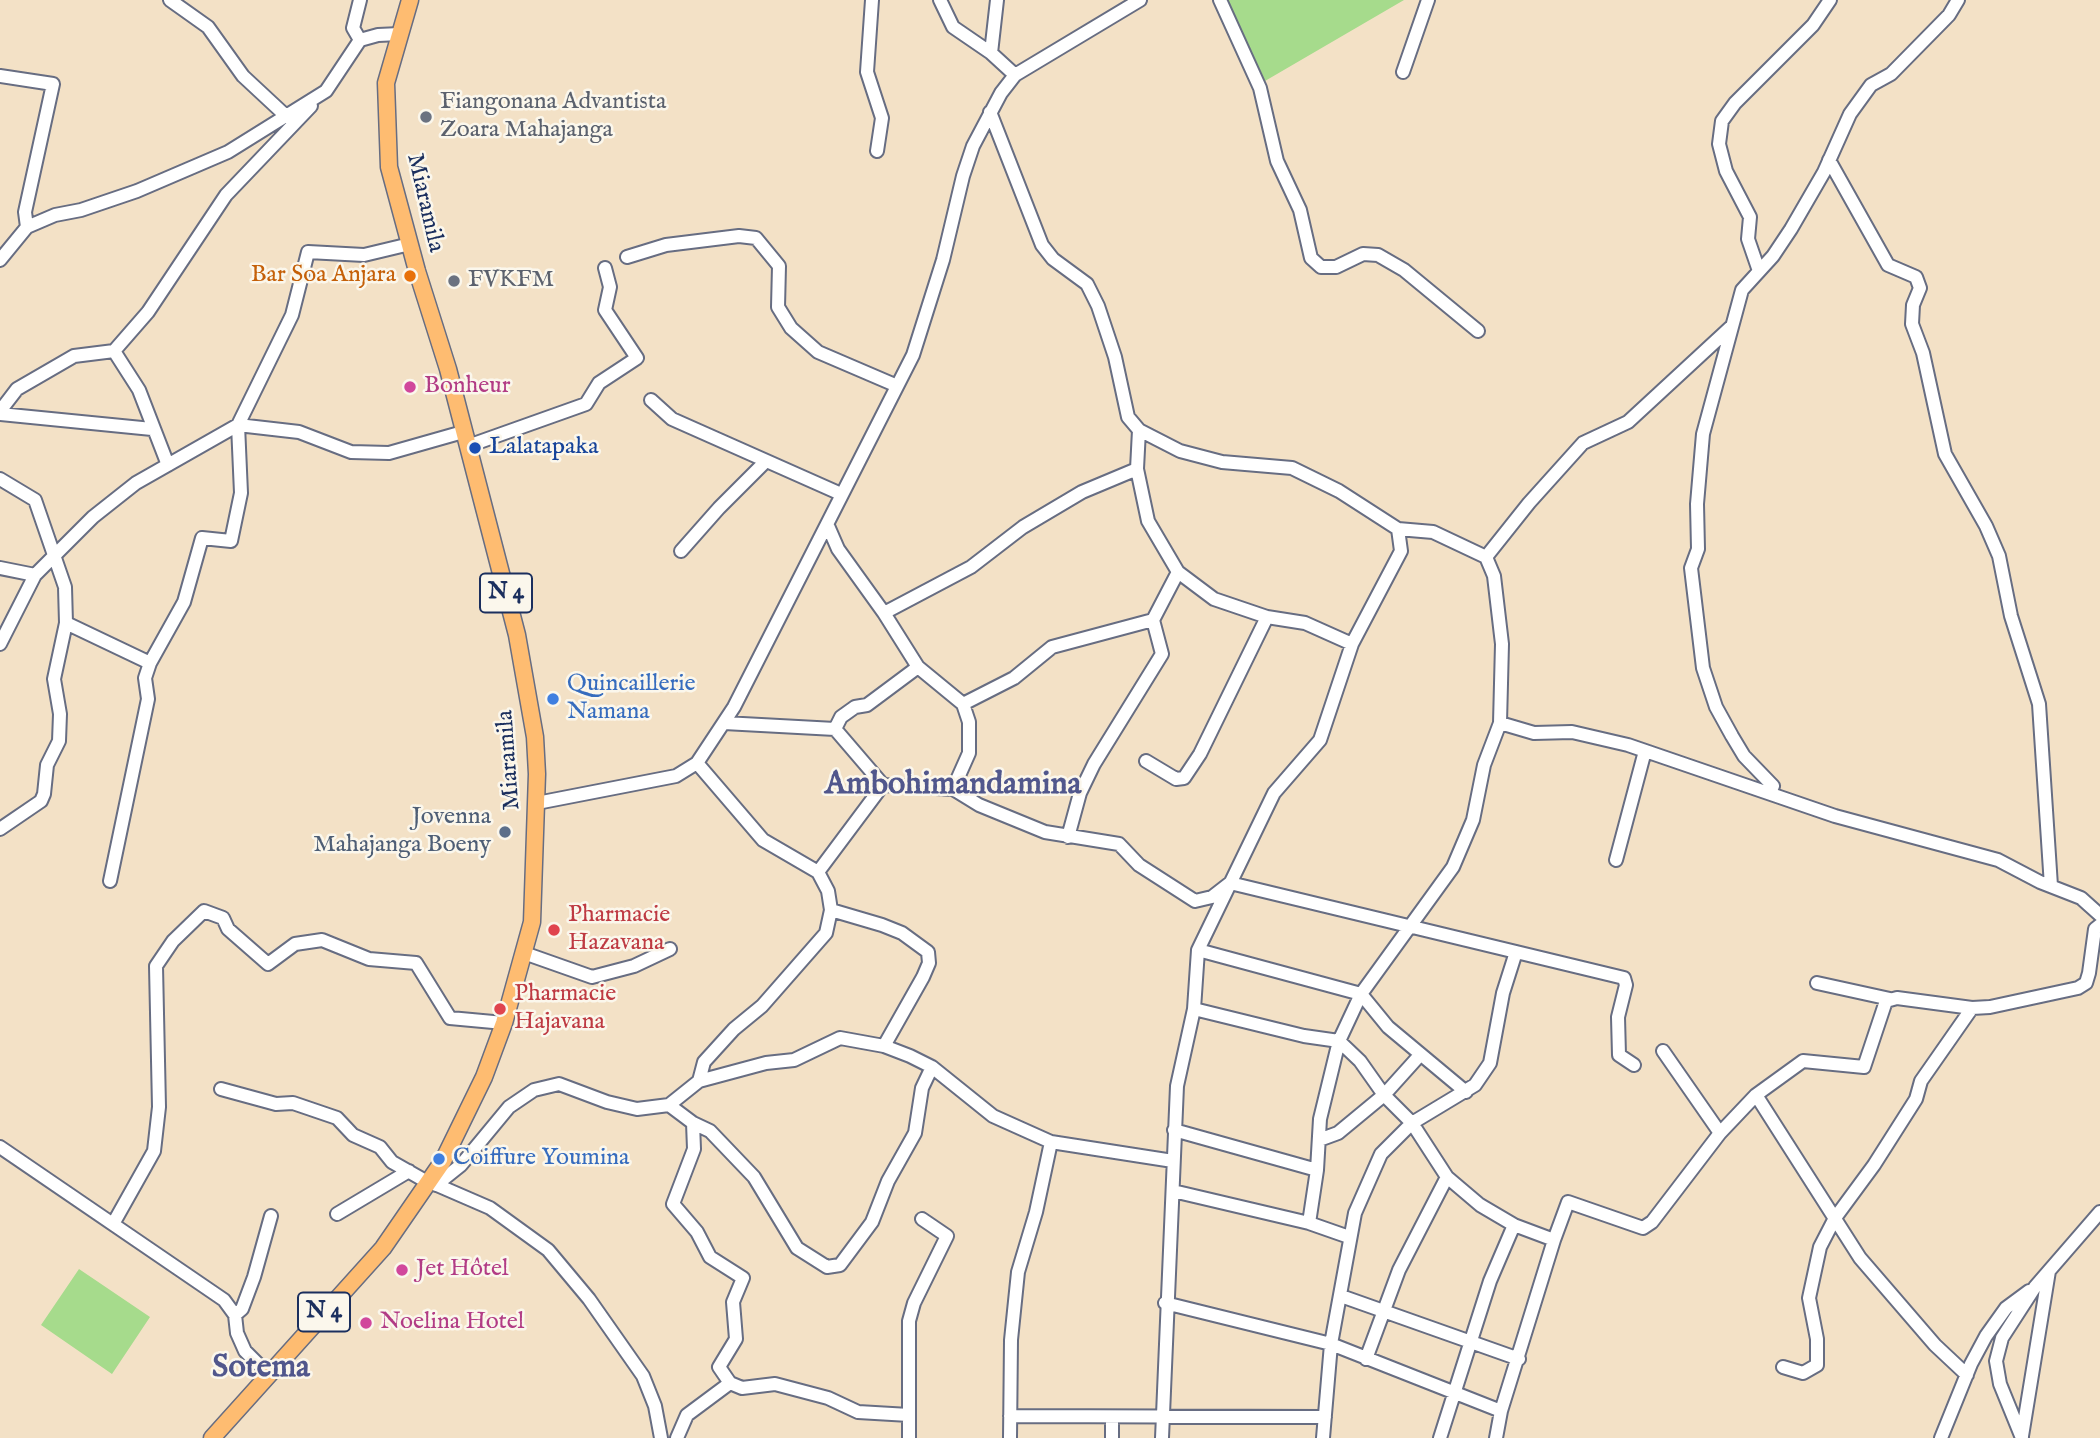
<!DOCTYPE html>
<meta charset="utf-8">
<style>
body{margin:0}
canvas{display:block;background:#f3e1c6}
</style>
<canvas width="2100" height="1438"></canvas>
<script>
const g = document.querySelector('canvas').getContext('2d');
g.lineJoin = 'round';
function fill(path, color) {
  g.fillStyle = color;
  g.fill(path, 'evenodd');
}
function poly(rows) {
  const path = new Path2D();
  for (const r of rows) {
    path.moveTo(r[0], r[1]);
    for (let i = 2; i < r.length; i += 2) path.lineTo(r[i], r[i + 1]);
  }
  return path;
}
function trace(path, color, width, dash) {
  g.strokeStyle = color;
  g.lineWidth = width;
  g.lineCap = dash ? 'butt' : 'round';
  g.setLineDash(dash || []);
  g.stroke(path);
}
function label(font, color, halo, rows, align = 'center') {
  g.font = font + ' "IM FELL English",serif';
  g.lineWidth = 5;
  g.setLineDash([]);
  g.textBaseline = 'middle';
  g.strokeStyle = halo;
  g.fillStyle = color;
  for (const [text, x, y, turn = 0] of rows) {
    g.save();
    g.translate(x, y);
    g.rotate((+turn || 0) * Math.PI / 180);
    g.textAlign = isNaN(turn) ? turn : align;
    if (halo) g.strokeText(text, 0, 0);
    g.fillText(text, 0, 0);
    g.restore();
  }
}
fill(poly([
 [1228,0,1404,0,1265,81],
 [79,1269,150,1317,112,1374,41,1325]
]), '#a6db8c');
const minor = poly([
 [170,0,208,27,243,76,286,116],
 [360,0,353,28,360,40],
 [872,0,867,72,882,118,877,151],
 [940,0,953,27,991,53,1015,75],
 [1220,0,1260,88,1277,161,1300,210,1311,258,1321,267,1336,267,1363,254,1378,255,1404,270,1478,331],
 [991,53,997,0],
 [1403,72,1428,0],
 [0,76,53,84,25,212,27,227],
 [990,112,1042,245,1053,259,1087,284,1098,306,1115,357,1128,417,1139,430,1137,469,1148,521,1178,572,1214,599,1267,617,1305,623,1352,644],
 [1829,160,1888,265,1916,277,1920,288,1913,305,1912,324,1923,353,1945,454,1986,526,1999,556,2011,616,2039,704,2051,886],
 [627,257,666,245,739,236,756,238,779,266,778,307,791,328,818,352,895,385],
 [0,260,27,227,55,215,81,210,137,191,228,152,326,91,360,40,378,35,400,34],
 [1759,271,1748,239,1750,217,1726,171,1719,144,1722,121,1735,103,1813,25,1830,0],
 [114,351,139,390,168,465],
 [651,400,672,419,841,494],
 [0,411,17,389,74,356,114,351,148,312,226,195,311,106],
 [0,414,152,429],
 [1139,430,1180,451,1222,462,1292,468,1339,491,1398,529,1401,551,1352,644,1320,740,1274,793,1198,950,1194,1009,1177,1086,1162,1438],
 [468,446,586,404,599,383,637,358,605,310,610,287,605,268],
 [0,479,35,500,65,587,66,623,54,679,60,714,59,741,47,765,44,794,41,801,0,829],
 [828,526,838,549,884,613,918,667,963,704,969,722,969,753,953,789],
 [681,551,719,508,765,462],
 [1486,557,1529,503,1583,443,1628,422,1732,326],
 [0,568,35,575,93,517,136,483,238,425,299,432,351,452,389,453,463,432],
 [884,613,971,567,1023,527,1082,492,1137,469],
 [66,623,150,663],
 [0,644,35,575],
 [963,704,1014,678,1052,647,1153,620,1178,572],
 [724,723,835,729,883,785,953,789,979,805,1045,832,1119,844,1139,865,1195,901,1212,897,1230,883,1624,978,1626,985,1618,1017,1619,1055,1634,1065],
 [1500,723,1534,733,1572,732,1628,745,1835,816,1998,860,2040,882,2081,898,2100,915],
 [835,729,841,717,855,707,867,705,918,667],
 [1146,761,1176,779,1184,778,1200,754,1267,617],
 [697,763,763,840,818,872,828,891,831,910,826,933,762,1006,734,1029,704,1062,699,1081],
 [1770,793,1773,786,1744,756,1732,736,1716,707,1703,668,1691,568,1698,549,1697,504,1703,434,1742,290,1773,256,1791,229,1824,172,1850,114,1871,85,1891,74,1949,15,1958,0],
 [537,803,676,776,697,763,734,707,913,355,943,260,963,176,973,146,1001,93,1015,75,1140,0],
 [1068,837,1080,793,1094,764,1162,654,1153,620],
 [1616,860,1645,751],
 [818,872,883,785],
 [110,881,148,699,145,678,150,663,184,602,202,538,231,541,241,493,238,425,292,315,308,252,364,255,410,244],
 [831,910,882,925,902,933,928,952,929,963,923,977,884,1046],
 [1198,950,1361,994,1388,1027,1466,1092],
 [524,953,592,977,634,966,670,949],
 [1817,983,1890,999],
 [1194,1009,1304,1036,1339,1041,1360,1061,1384,1095,1412,1123,1447,1177,1480,1205,1514,1225,1554,1240],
 [1663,1051,1720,1133],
 [221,1089,276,1104,293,1103,337,1118,353,1135,380,1147,392,1162,429,1183],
 [1756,1095,1860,1258,1935,1345,1967,1375],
 [669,1105,693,1123,694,1149,673,1204,697,1232,710,1257,743,1278,733,1302,736,1339,719,1367,730,1383],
 [693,1123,710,1131,754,1177,797,1248,827,1267,840,1265,872,1222,888,1181,915,1133,922,1088,932,1067],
 [1174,1130,1317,1170],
 [1319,1140,1338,1133,1384,1095,1420,1055],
 [0,1147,224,1300,235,1315,237,1333,245,1351,269,1375],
 [430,1182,490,1208,548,1250,589,1299,643,1376,655,1406,661,1438],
 [436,1185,461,1165,509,1107,534,1090,559,1084,607,1102,637,1109,669,1105,699,1081,766,1063,794,1060,840,1038,884,1046,910,1056,932,1067,993,1116,1051,1142,1173,1161],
 [1173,1191,1309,1223,1349,1237],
 [337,1214,409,1171],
 [1309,1223,1317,1170,1320,1119,1339,1041,1361,994,1453,867,1473,820,1484,765,1500,723,1502,644,1494,576,1486,557,1433,532,1398,529],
 [113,1224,154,1151,159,1107,156,966,173,941,204,911,223,918,228,929,268,964,295,944,322,940,369,959,416,963,450,1018,504,1023],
 [1341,1296,1519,1359],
 [1165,1303,1331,1344,1501,1411],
 [235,1315,242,1309,254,1277,271,1216],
 [1366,1359,1399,1270,1447,1177],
 [1783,1367,1803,1373,1817,1365,1817,1339,1809,1298,1820,1247,1835,1218,1874,1165,1916,1099,1921,1081,1972,1008],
 [1010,1416,1325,1417],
 [2022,1436,2049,1271],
 [677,1438,687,1415,730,1383,742,1388,775,1384,828,1398,858,1412,909,1415],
 [909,1438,909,1321,914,1303,947,1236,922,1219],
 [1010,1438,1011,1340,1018,1272,1036,1212,1051,1142],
 [1112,1438,1112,1418],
 [1323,1438,1331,1344,1355,1213,1381,1154,1412,1123,1475,1085,1490,1063,1503,993,1516,952],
 [1440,1438,1490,1281,1514,1225],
 [1496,1438,1501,1411,1554,1240,1568,1202,1643,1228,1652,1222,1720,1133,1756,1095,1803,1061,1864,1067,1886,1001,1897,998,1972,1008,1990,1007,2078,988,2086,983,2089,973,2095,929,2100,925],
 [1941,1438,1971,1364,1986,1336,2006,1308,2029,1291],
 [2022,1438,2000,1384,1996,1361,2002,1338,2035,1287,2100,1212]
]);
const major = poly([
 [212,1438,383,1248,443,1161,484,1077,504,1023,532,922,537,774,535,737,517,635,448,369,417,271,389,167,386,83,410,0]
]);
trace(minor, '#676d82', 16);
trace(major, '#676d82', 19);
trace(minor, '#fff', 12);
trace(major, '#febc71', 16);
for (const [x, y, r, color] of [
 [426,117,7,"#6b7280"],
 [410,276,7,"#e8710a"],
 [454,281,7,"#6b7280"],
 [410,387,7,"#d1479c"],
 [475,448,7,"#1a4fb4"],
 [553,699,7,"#3f7fe0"],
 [505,832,7,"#5c6f8a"],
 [554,930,7,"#e0444e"],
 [500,1009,7,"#e0444e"],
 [439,1159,7,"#3f7fe0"],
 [402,1270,7,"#d1479c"],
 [366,1323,7,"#d1479c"]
]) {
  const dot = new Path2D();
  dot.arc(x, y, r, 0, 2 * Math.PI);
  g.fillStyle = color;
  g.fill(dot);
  trace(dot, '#fbf7ec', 2.5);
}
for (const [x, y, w] of [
 [506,593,52],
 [324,1312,52]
]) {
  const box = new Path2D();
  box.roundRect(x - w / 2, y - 19.5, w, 39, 5);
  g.fillStyle = '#fbf7ec';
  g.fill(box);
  trace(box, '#1b2f5e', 2);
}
label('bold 23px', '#1b2f5e', null, [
 ["N 4",506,593],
 ["N 4",324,1312]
]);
label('24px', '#5b616d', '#fbf7ec', [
 ["Fiangonana Advantista",440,103],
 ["Zoara Mahajanga",440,131],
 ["FVKFM",468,281]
], 'left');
label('24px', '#1b2f5e', '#fbf7ec', [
 ["Miaramila",424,203,77],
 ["Miaramila",510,760,-94]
]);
label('24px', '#c56008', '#fbf7ec', [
 ["Bar Soa Anjara",396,276]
], 'right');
label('24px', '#b23c85', '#fbf7ec', [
 ["Bonheur",424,387],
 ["Jet Hôtel",416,1270],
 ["Noelina Hotel",380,1323]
], 'left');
label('24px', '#164399', '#fbf7ec', [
 ["Lalatapaka",489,448]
], 'left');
label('24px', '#366cbe', '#fbf7ec', [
 ["Quincaillerie",567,685],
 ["Namana",567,713],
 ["Coiffure Youmina",453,1159]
], 'left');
label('24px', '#4e5e75', '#fbf7ec', [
 ["Jovenna",491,818],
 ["Mahajanga Boeny",491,846]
], 'right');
label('24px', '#be3a42', '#fbf7ec', [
 ["Pharmacie",568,916],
 ["Hazavana",568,944],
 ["Pharmacie",514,995],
 ["Hajavana",514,1023]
], 'left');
label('bold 32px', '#51578c', '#fbf7ec', [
 ["Ambohimandamina",953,786],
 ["Sotema",261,1369]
]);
</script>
